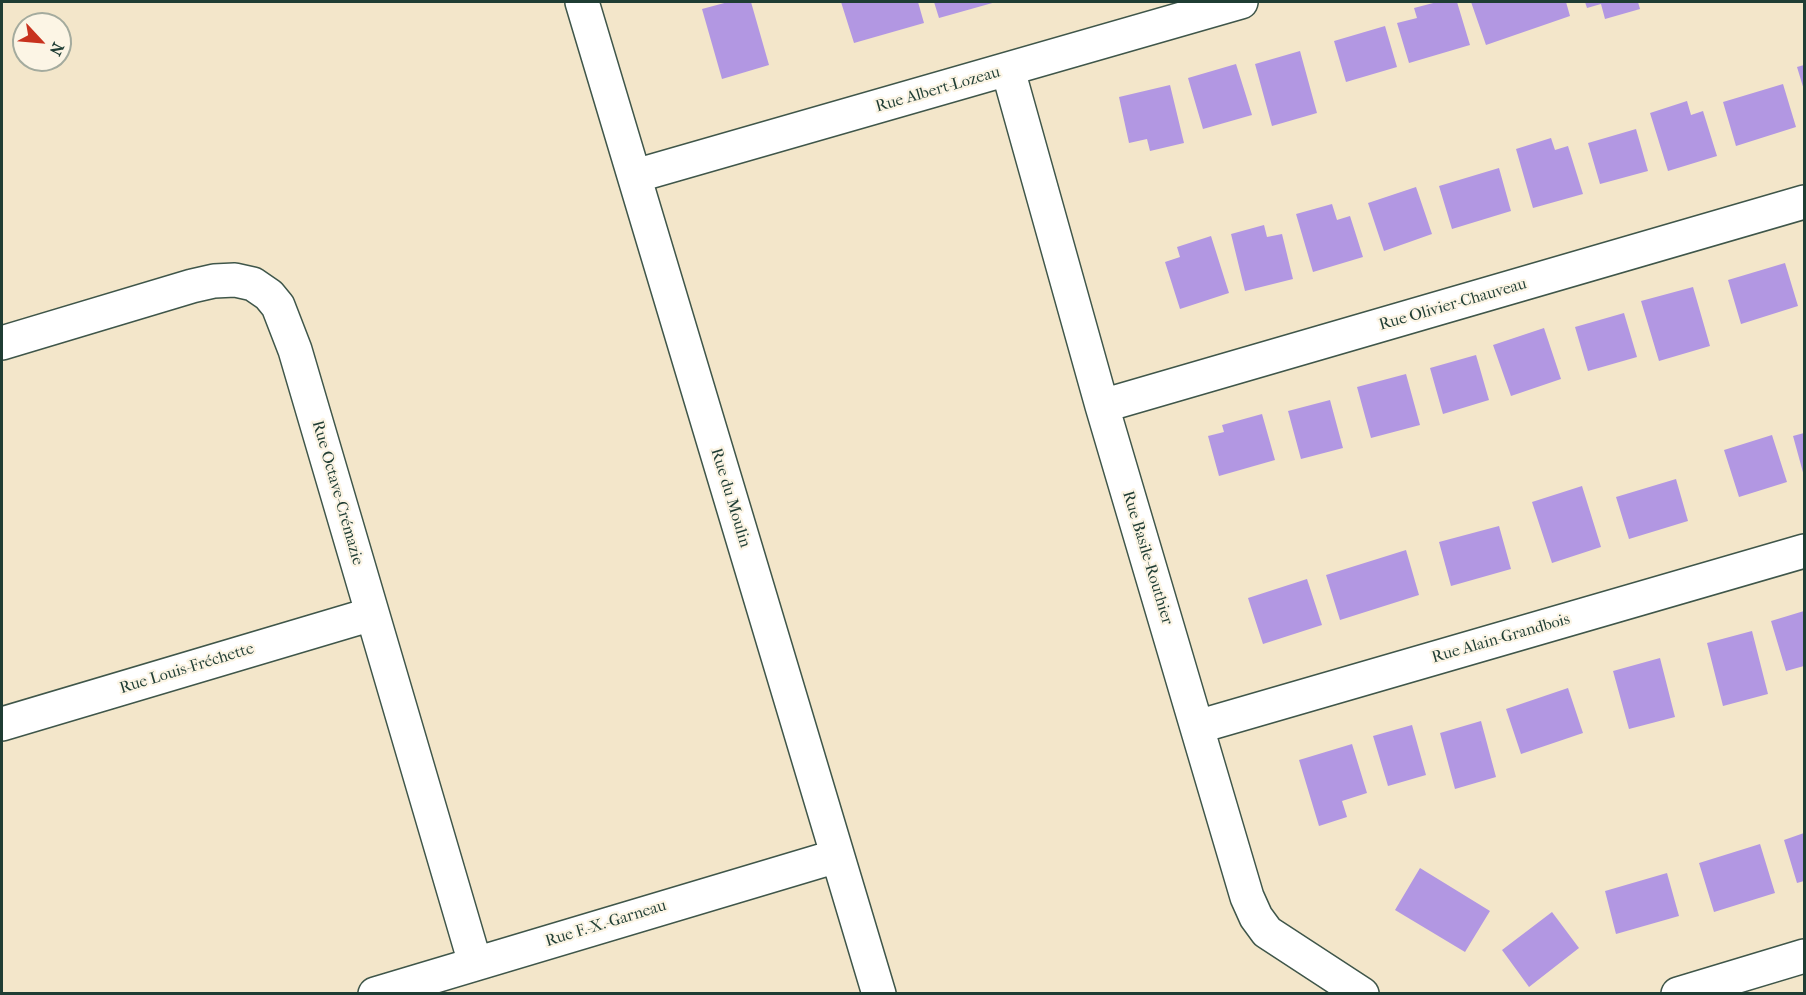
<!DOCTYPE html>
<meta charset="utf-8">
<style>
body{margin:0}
#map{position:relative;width:1806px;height:995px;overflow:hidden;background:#f3e6ca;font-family:"IM FELL French Canon",serif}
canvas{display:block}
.frame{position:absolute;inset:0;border:3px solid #1f3d34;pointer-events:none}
.north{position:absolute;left:12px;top:12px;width:60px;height:60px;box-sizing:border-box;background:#fcf5e5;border:2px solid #a4ab9e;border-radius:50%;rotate:116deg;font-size:16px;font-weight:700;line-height:24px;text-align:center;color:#1f3d34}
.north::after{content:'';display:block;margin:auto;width:21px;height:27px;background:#c8321e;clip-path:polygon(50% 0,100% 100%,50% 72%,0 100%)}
</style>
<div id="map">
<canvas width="1806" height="995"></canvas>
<div class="frame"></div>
<div class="north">N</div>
</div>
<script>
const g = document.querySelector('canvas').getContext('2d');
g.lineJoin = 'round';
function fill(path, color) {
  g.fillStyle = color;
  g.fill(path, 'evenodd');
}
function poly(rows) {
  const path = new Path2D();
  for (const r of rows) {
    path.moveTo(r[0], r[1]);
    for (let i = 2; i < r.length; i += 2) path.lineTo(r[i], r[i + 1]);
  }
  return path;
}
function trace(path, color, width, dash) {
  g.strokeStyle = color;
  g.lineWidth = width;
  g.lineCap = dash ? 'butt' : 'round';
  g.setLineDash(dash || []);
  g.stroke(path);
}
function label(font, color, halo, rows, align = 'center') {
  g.font = font + ' "IM FELL French Canon",serif';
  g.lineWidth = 4.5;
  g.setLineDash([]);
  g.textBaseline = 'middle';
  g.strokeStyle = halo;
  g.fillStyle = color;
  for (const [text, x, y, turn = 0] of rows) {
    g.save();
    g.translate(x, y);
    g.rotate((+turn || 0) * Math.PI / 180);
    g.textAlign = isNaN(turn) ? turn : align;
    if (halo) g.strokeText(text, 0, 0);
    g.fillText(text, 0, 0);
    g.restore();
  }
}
fill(poly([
 [728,2,751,2,769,65,722,79,702,9],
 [841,2,918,2,924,23,854,43],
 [934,2,996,2,939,18],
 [1437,2,1457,2,1470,45,1409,63,1397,23,1417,18,1414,8],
 [1471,2,1566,2,1570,16,1486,45],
 [1585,2,1638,2,1640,9,1605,19,1601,4,1587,8],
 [1385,26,1397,67,1346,82,1334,41],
 [1300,51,1317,113,1272,126,1255,64],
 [1236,64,1252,115,1203,129,1188,78],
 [1804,65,1804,90,1797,67],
 [1783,84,1796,127,1736,146,1723,102],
 [1170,85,1184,143,1150,151,1147,139,1129,143,1119,97],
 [1687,101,1691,115,1703,111,1717,156,1668,171,1650,113],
 [1636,129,1648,171,1600,184,1588,143],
 [1551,138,1555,150,1568,146,1583,194,1533,208,1516,149],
 [1499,168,1511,211,1452,229,1439,186],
 [1416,187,1432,234,1384,251,1368,203],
 [1332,204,1337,220,1350,216,1363,257,1313,272,1296,214],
 [1264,225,1267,237,1282,234,1293,279,1245,291,1231,234],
 [1211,236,1229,293,1180,309,1165,262,1180,257,1177,247],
 [1785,263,1798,306,1741,324,1728,280],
 [1693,287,1710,346,1659,361,1641,301],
 [1624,313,1637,357,1588,371,1575,327],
 [1544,328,1561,379,1511,396,1493,345],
 [1476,355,1489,400,1443,414,1430,368],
 [1406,374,1420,425,1371,438,1357,387],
 [1330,400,1343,448,1301,459,1288,411],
 [1262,414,1275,460,1219,476,1208,436,1224,432,1222,425],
 [1804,433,1804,476,1793,436],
 [1772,435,1787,482,1739,497,1724,450],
 [1676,479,1688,521,1629,539,1616,497],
 [1582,486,1601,547,1552,563,1532,502],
 [1499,526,1511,569,1451,586,1439,542],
 [1406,550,1419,595,1340,620,1326,575],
 [1307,579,1322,625,1263,644,1248,598],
 [1804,611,1804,666,1786,671,1771,621],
 [1752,631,1768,694,1723,706,1707,643],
 [1660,658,1675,717,1629,729,1613,671],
 [1568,688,1583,733,1521,754,1506,709],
 [1481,721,1496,777,1455,789,1440,733],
 [1412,725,1426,775,1388,786,1373,736],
 [1352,744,1367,793,1342,801,1347,817,1319,826,1299,760],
 [1804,833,1804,881,1797,883,1784,840],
 [1760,844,1775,893,1714,912,1699,863],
 [1420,868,1490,911,1465,952,1395,910],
 [1667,873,1679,916,1616,934,1605,891],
 [1552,912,1579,948,1529,987,1502,950]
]), '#b297e2');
const minor = poly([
 [582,2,879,994],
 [1008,70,1102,406,1247,897,1256,917,1267,932,1362,994],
 [635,176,1241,2],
 [2,343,192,286,214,281,235,280,253,284,269,295,278,306,295,350,475,963],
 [1102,406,1804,202],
 [2,724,372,614],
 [1197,727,1804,551],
 [375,994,837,856],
 [1678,994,1804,956]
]);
trace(minor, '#3f564a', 36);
trace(minor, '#fff', 33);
label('16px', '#1f3d34', '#fcf5e5', [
 ["Rue Albert-Lozeau",938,90,-16],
 ["Rue Olivier-Chauveau",1453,305,-16],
 ["Rue Octave-Crémazie",337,493,74],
 ["Rue du Moulin",730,498,73],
 ["Rue Basile-Routhier",1147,558,73],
 ["Rue Alain-Grandbois",1501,639,-16],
 ["Rue Louis-Fréchette",187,669,-17],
 ["Rue F.-X.-Garneau",606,924,-17]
]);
</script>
